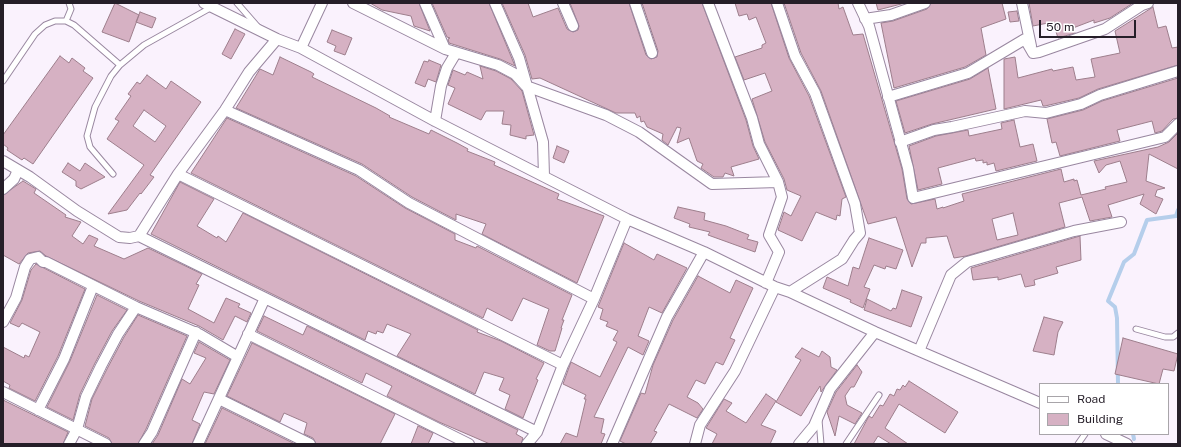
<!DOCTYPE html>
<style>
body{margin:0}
#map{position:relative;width:1181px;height:447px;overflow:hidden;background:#faf2fd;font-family:"Public Sans",sans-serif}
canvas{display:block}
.frame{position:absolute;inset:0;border:4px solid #251e28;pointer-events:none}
.legend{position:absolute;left:1039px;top:383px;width:130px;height:52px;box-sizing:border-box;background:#fff;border:1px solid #a8a5a9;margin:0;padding:5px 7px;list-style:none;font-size:12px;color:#251e28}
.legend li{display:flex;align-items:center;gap:8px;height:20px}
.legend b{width:20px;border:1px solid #a8a5a9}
.scale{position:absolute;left:1039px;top:20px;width:97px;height:18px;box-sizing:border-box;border:2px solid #251e28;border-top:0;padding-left:5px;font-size:12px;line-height:14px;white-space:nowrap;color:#251e28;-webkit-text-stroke:3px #fff;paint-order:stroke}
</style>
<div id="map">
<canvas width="1181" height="447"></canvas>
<div class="frame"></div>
<ul class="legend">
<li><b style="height:5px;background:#fff"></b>Road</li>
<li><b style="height:11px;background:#d6b1c3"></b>Building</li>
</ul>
<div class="scale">50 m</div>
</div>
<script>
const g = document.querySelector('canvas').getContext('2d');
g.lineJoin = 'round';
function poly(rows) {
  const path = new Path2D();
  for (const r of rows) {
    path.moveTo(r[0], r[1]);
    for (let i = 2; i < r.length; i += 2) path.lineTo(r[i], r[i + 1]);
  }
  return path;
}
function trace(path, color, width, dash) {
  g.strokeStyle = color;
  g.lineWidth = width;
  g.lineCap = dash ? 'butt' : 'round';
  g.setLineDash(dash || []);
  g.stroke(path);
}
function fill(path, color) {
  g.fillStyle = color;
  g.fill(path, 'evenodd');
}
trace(poly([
 [1118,384,1117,318,1115,307,1108,301,1124,262,1134,254,1147,220,1176,216,1178,210],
 [1133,434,1134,439]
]), '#b5ceeb', 4);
const building = poly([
 [115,3,139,15,129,42,102,32,115,3],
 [370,3,419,3,430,31,414,26,411,16,382,10,370,3],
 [432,3,489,3,515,66,500,59,449,43,448,39,450,38,447,37,432,3],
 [502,3,528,3,533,17,558,8,567,29,573,32,578,30,579,26,570,3,629,3,646,55,651,59,657,57,658,51,642,3,702,3,746,120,753,146,759,159,731,167,734,176,725,173,723,177,714,177,701,168,703,164,697,161,689,138,677,143,681,128,677,127,668,145,662,140,663,134,647,127,644,121,641,122,640,116,637,118,635,113,616,113,540,78,532,79,525,55,502,3],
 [735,3,771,3,789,58,809,96,846,197,842,199,840,216,837,215,836,220,816,212,802,241,778,230,784,212,791,216,801,196,787,190,784,179,765,142,752,99,772,91,765,73,744,80,735,57,762,48,762,45,766,43,756,17,749,20,747,14,739,16,735,3],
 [784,3,838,3,839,9,843,7,853,35,863,34,902,169,907,199,911,204,935,199,937,209,943,207,943,208,964,201,962,194,1061,169,1064,182,1074,179,1074,181,1077,180,1081,195,1106,189,1105,187,1127,182,1120,161,1106,165,1099,173,1094,161,1158,147,1169,142,1178,133,1178,169,1149,154,1146,181,1165,188,1157,190,1155,196,1163,199,1156,214,1140,204,1144,194,1108,205,1112,217,1090,221,1082,197,1059,203,1065,227,966,256,954,258,947,236,926,238,926,243,921,243,912,267,896,217,868,224,821,91,801,53,784,3],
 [1013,213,1018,235,997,240,992,219,1013,213],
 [876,3,905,3,878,10,876,3],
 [931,3,1002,3,1006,19,981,28,986,55,965,67,894,88,881,23,893,21,927,9,931,3],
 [1029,3,1133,3,1110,18,1094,23,1094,20,1073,28,1075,33,1058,38,1053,22,1033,26,1029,3],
 [1153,7,1158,28,1166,26,1172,48,1178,47,1178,65,1098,89,1079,98,1045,106,1043,106,1041,100,1004,109,1004,59,1015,57,1018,78,1052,69,1053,71,1073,67,1076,80,1095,77,1091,59,1120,53,1115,31,1153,7],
 [1017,11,1019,21,1010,22,1008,12,1017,11],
 [140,12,156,18,152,28,136,22,140,12],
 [235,29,245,34,231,59,222,54,235,29],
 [332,30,352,38,345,55,334,51,336,46,327,42,332,30],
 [60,56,69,63,72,58,85,68,83,71,93,78,33,164,24,158,22,160,7,150,8,148,3,144,3,135,60,56],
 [280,57,311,72,314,74,312,77,376,108,390,116,389,117,429,134,431,130,457,143,468,149,467,151,495,162,494,165,559,194,557,199,604,216,577,283,482,234,486,224,456,214,456,220,412,197,362,164,236,108,260,69,273,75,280,57],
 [429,60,441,65,436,82,428,79,425,87,415,83,424,61,428,62,429,60],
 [480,66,496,71,511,79,522,91,534,135,526,136,526,139,510,135,511,125,502,124,504,111,486,111,481,120,448,104,455,88,448,85,453,70,465,75,467,72,483,79,480,66],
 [988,68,996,109,932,124,905,133,896,101,970,79,988,68],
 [147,75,166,89,171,81,201,102,150,175,154,177,141,194,140,193,127,210,108,214,144,165,107,139,119,121,115,119,131,96,128,94,137,82,140,84,147,75],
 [144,110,166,126,155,142,133,126,144,110],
 [1178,78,1178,118,1173,119,1162,131,1155,133,1152,121,1117,130,1120,141,1060,156,1056,142,1052,143,1047,119,1083,110,1102,101,1178,78],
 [227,118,356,176,405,208,455,234,455,240,476,248,477,246,572,295,562,320,564,320,561,328,562,328,555,351,550,351,537,345,549,309,523,298,512,321,487,308,483,318,191,173,227,118],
 [1014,120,1020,147,1033,144,1037,161,996,171,994,163,987,165,987,162,983,163,983,160,976,161,975,158,938,168,942,184,918,190,909,146,936,136,968,130,969,136,1002,129,1001,123,1014,120],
 [557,146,569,151,564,163,553,158,557,146],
 [68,163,80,171,85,163,105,177,81,189,76,186,76,181,62,172,68,163],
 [23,181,36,189,34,193,66,215,65,217,81,222,72,236,83,244,89,235,98,239,94,246,124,259,148,248,202,274,196,284,199,285,188,309,214,323,226,298,240,304,238,307,251,313,247,322,235,316,223,340,199,326,139,301,46,256,40,251,28,253,19,264,3,255,3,195,23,181],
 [180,182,214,199,197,226,217,238,218,236,226,242,243,213,478,330,477,332,501,341,544,363,536,379,538,380,523,418,505,409,510,395,499,390,504,378,484,372,475,394,397,356,411,334,387,324,383,333,377,331,376,334,368,331,365,340,151,234,180,182],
 [678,207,705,213,704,220,726,226,749,235,747,239,758,242,755,252,708,235,710,232,689,227,690,224,674,218,678,207],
 [1080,236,1081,260,1056,267,1058,273,1034,280,1035,285,1025,287,1021,274,998,280,998,277,973,280,971,268,1080,236],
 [869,238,903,250,896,269,886,266,885,269,874,265,864,287,870,289,863,308,850,302,851,300,823,288,827,277,848,286,853,267,859,269,869,238],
 [624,243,654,260,657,254,687,268,662,313,649,307,638,336,649,341,643,355,628,347,594,417,604,419,601,433,605,434,601,444,560,444,566,433,577,437,586,399,584,399,586,395,563,384,571,362,600,377,617,342,613,340,618,331,606,326,608,322,600,319,603,309,598,307,624,243],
 [36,264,85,289,58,356,35,401,9,388,10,385,3,381,3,347,24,358,25,355,29,357,40,332,22,323,19,327,10,323,22,300,31,270,36,264],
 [698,276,730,293,736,280,753,288,730,338,735,340,723,365,716,362,705,384,696,380,687,397,698,403,703,409,697,418,669,404,654,431,657,432,650,444,626,444,620,441,641,393,645,394,653,365,673,320,698,276],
 [902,290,922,297,911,327,864,310,867,299,891,311,893,308,896,309,902,290],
 [97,295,127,310,112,331,95,363,80,394,73,420,47,407,70,361,97,295],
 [138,315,187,336,146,429,138,444,112,444,109,438,85,426,92,399,107,369,124,337,138,315],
 [264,316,303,335,307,326,518,430,516,434,523,438,521,444,490,444,439,422,387,396,392,386,366,373,362,383,257,331,264,316],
 [1044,317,1063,322,1058,332,1054,355,1033,351,1044,317],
 [1123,338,1178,354,1174,371,1163,369,1159,384,1115,374,1123,338],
 [199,342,230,360,214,394,204,392,192,420,200,424,192,444,152,444,158,435,182,379,190,384,206,358,194,353,199,342],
 [252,343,395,414,380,444,316,444,313,438,304,434,307,423,284,413,280,422,227,396,252,343],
 [802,348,819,357,822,351,830,357,831,367,837,370,821,392,820,386,801,416,776,402,801,360,795,357,802,348],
 [857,365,862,372,854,387,851,387,845,396,847,405,862,413,855,424,839,416,835,436,827,412,836,392,857,365],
 [909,381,958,412,945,433,899,404,885,428,908,444,891,444,878,436,873,444,854,444,869,416,872,418,880,405,883,406,890,394,894,396,897,389,900,390,903,385,905,387,909,381],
 [766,394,776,401,761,425,776,431,770,444,712,444,717,434,706,428,724,399,732,403,726,411,746,423,766,394],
 [3,400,68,432,63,444,3,444,3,400],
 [222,408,295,444,205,444,222,408],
 [418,426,433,433,428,444,411,444,418,426]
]);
fill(building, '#d6b1c3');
trace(building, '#9d7e8c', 1);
const service = poly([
 [237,3,258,27],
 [66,21,71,9,69,3],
 [3,81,35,34,45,25,55,21,66,21,74,25,120,65],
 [113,174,90,147,87,136,95,107,111,76,120,65,144,45,212,7],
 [1136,329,1165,337,1173,337,1178,333],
 [819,420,821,444],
 [846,444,879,395],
 [1078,444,1085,434]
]);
const minor = poly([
 [204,3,277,39,301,48,435,121,627,219,704,252,775,287,790,292,875,332,1040,403],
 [353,3,445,49,498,65,515,74,526,86,606,115,639,132,712,184,778,182],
 [425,3,445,49],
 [495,3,519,58,543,142,544,176],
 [563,3,573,26],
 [635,3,652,53],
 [708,3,752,118,759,144,778,182,782,197,769,235,779,252,766,283],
 [777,3,795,56,815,93,855,204,860,233,854,240,842,259,790,292],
 [858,3,869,26,908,168,913,198,1165,137,1178,124],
 [1022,3,1031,46],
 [865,19,891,15,925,3],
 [301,48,322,3],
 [888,97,968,73,1025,39,1033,53,1039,52,1105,29,1142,5,1148,3],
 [225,110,359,170,409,203,594,299],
 [435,121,441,86,447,68,456,53],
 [900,142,934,130,952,127,1025,111,1046,113,1081,104,1100,95,1178,71],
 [3,161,30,177,77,211,119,237,130,238,139,236,178,174,225,110,249,72,277,39],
 [178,174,563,365],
 [3,189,14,179,18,170],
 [139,236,537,432],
 [3,322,16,298,25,267,30,259,38,257,43,262,46,262,136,307,199,334,238,357],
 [248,334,469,444],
 [919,351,951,275,967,262,1074,231,1121,222],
 [3,392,106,444],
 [219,399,310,444],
 [38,410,64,359,93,286],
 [1106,434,1127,444],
 [69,444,77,429,86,397,101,366,118,334,136,307],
 [144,444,152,432,196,332],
 [198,444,265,298],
 [527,444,537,432,563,365,594,299,627,219],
 [612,444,667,317,704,252],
 [695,444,700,425,735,371,775,287],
 [799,444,814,426,830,389,875,332]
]);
trace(service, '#9987a0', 7);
trace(minor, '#9987a0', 12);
trace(service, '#fff', 5);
trace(minor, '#fff', 10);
</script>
